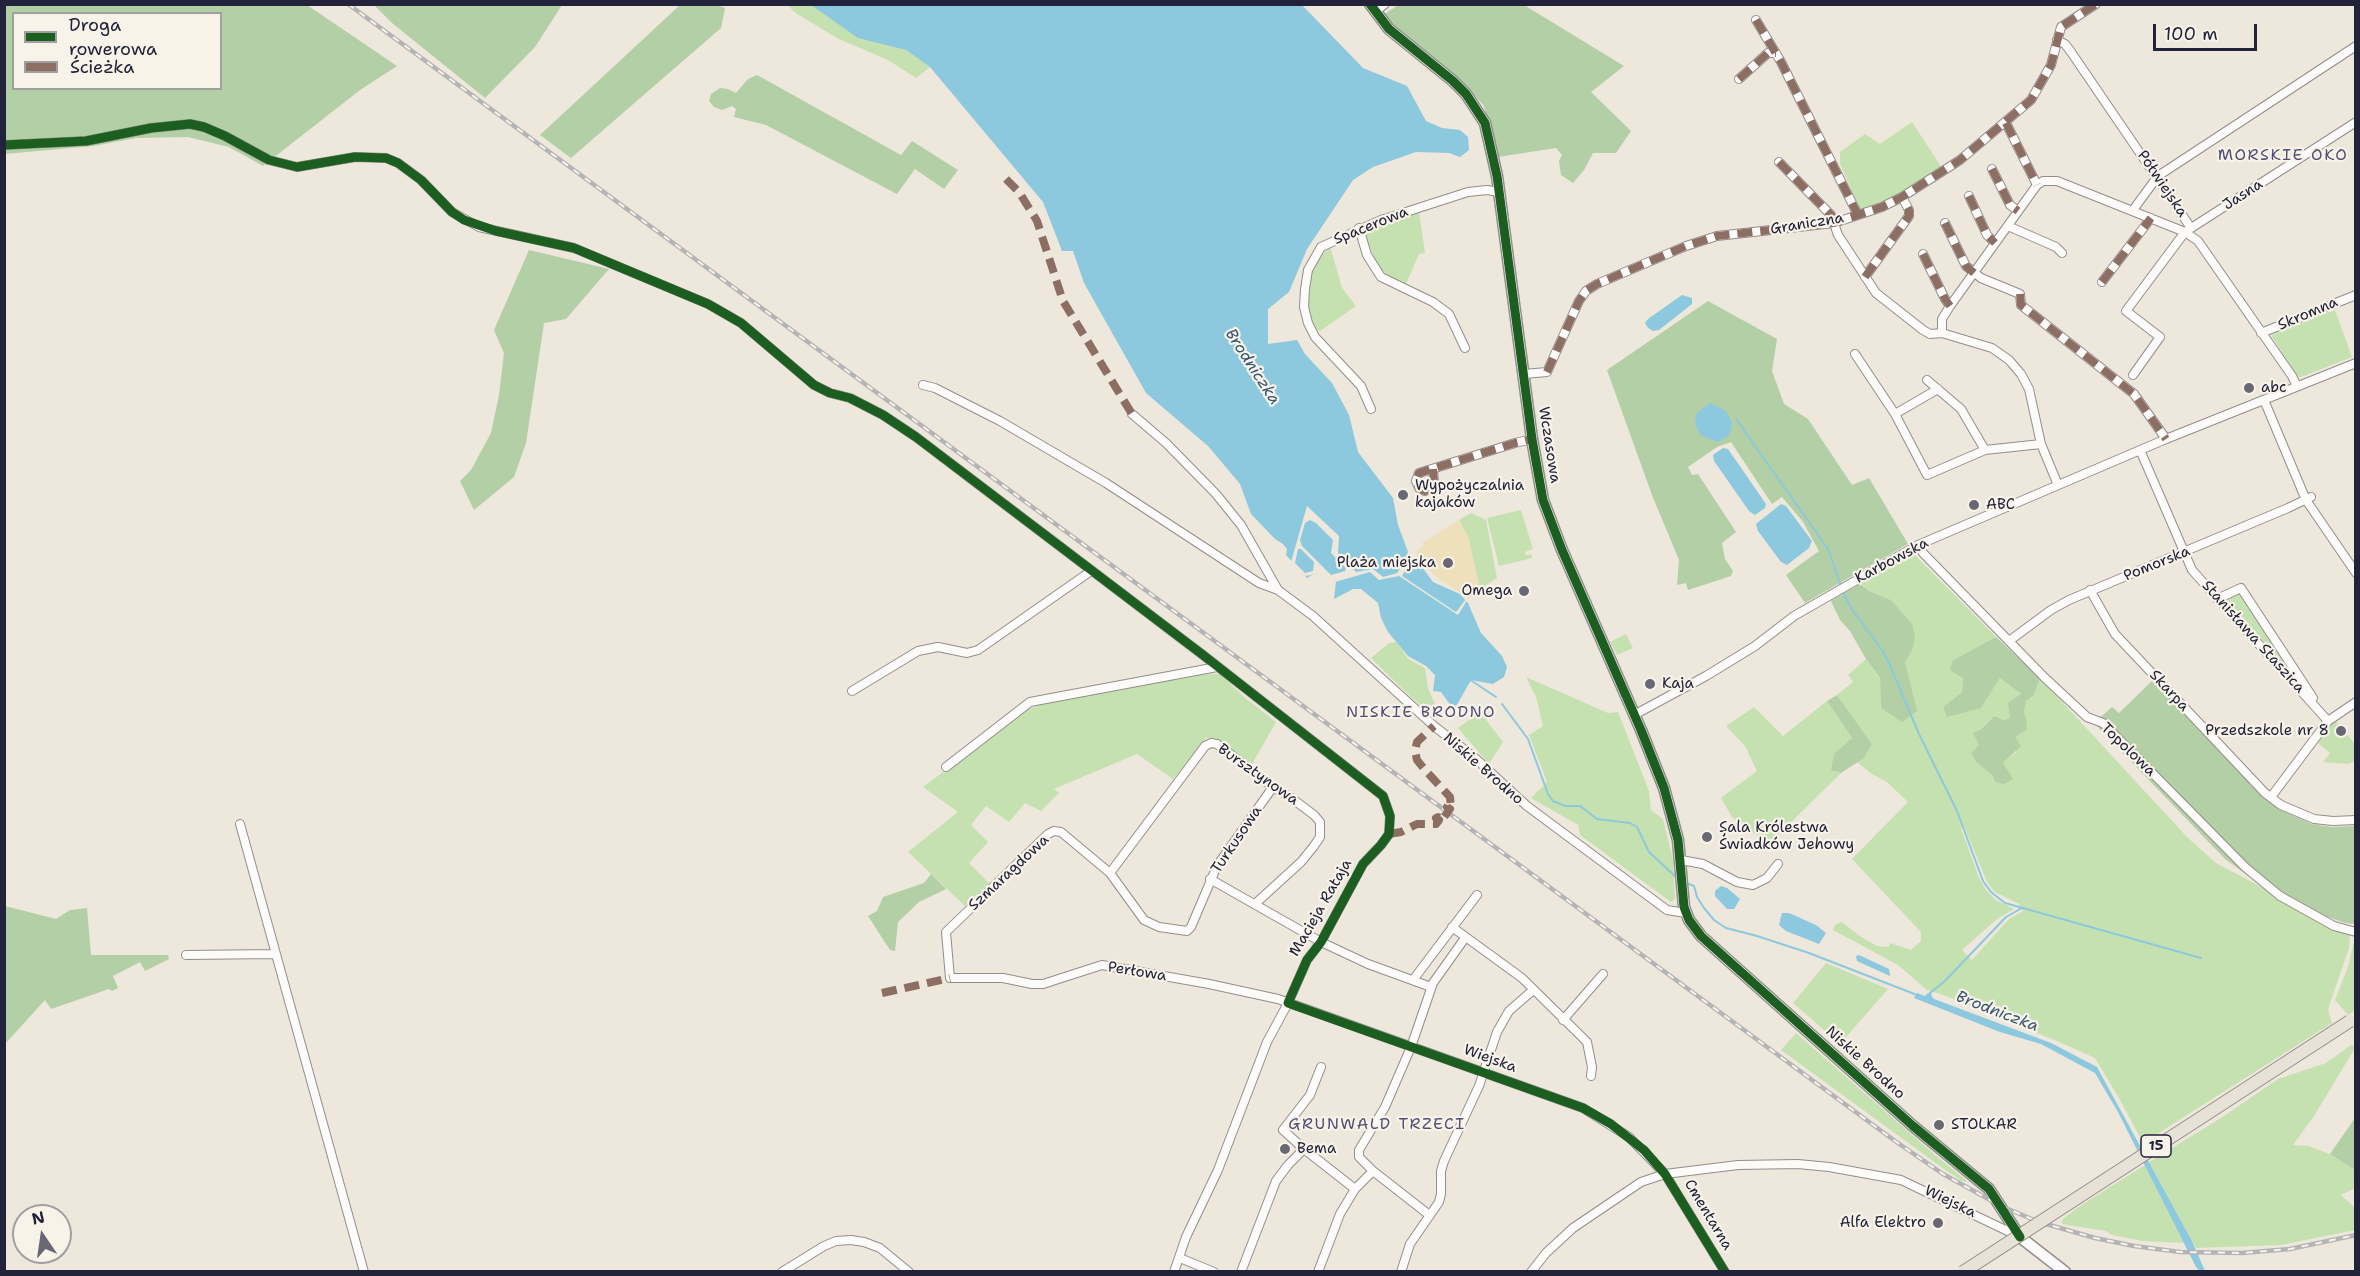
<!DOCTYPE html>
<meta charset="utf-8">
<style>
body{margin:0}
#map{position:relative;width:2360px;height:1276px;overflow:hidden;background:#ede7dc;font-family:"Shantell Sans",sans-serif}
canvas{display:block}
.frame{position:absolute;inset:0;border:6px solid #22223b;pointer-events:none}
.legend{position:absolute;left:12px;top:12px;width:210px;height:78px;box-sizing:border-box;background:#f7f3e8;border:2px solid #a29fa3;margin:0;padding:8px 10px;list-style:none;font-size:18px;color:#22223b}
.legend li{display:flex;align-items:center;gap:12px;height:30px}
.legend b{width:30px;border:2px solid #a29fa3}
.north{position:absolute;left:12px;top:1204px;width:60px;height:60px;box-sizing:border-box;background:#f7f3e8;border:2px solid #a29fa3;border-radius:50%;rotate:347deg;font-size:16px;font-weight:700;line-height:24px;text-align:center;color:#22223b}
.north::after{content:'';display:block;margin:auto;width:21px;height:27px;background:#696773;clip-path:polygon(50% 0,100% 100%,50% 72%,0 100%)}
.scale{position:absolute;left:2153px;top:24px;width:104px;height:27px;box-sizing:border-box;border:3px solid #22223b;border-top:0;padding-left:8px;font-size:18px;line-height:21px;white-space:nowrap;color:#22223b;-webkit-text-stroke:4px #f7f3e8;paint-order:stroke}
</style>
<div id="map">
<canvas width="2360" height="1276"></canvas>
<div class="frame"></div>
<ul class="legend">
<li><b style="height:8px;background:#1b5e20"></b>Droga rowerowa</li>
<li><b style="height:8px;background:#8d6e63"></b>Ścieżka</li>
</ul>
<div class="north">N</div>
<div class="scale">100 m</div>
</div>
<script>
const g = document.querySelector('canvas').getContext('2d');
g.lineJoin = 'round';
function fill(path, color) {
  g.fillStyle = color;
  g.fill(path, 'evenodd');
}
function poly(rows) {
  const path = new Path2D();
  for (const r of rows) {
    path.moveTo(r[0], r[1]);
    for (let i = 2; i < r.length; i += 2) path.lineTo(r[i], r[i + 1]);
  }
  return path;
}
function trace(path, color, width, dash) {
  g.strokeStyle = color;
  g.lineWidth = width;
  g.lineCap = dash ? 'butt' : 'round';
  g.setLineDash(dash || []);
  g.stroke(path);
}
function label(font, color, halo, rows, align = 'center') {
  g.font = font + ' "Shantell Sans",sans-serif';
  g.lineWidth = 4.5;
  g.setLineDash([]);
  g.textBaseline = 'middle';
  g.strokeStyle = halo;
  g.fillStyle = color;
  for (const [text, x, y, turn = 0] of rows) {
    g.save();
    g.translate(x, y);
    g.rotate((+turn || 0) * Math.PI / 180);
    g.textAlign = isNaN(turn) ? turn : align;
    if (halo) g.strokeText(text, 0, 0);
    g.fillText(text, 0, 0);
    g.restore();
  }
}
fill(poly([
 [787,5,811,5,858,37,906,50,930,67,916,78,888,60,839,39,797,14],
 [1912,122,1942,168,1899,196,1862,213,1840,164,1840,152,1865,134,1880,144],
 [1419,211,1425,253,1419,254,1406,284,1387,275,1377,264,1365,236,1366,231],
 [1330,246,1342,288,1356,306,1320,331,1312,326,1309,313,1307,291,1315,264],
 [2335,310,2352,357,2301,377,2297,376,2271,335],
 [1521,510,1533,549,1525,552,1526,555,1531,554,1532,558,1499,566,1487,518],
 [1471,513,1486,520,1497,578,1480,589,1468,537,1459,520],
 [1915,555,1996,637,1953,660,1963,678,1962,692,1943,707,1981,708,2000,678,2022,695,2010,718,2006,720,1994,716,1984,725,1980,730,1979,746,1971,753,1976,762,1991,774,1995,782,2003,763,2016,752,2015,737,2027,721,2024,712,2026,701,2034,695,2040,678,2187,837,2216,863,2350,934,2349,948,2330,1003,2328,1010,2332,1023,2143,1143,2119,1098,2095,1058,2057,1041,1941,994,1927,990,1898,965,1833,930,1835,925,1842,922,1861,937,1877,946,1889,947,1890,943,1911,950,1921,941,1921,932,1852,859,1908,802,1887,782,1872,774,1857,762,1864,758,1872,744,1837,695,1853,682,1848,675,1866,659,1880,679,1881,708,1908,677,1905,661,1912,651,1914,637,1891,600,1869,591,1860,584],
 [1964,826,1987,882,1995,892,2019,904,2023,911,2009,919,1972,960,1962,950,1997,919,2014,909,1996,900,1986,890,1979,878,1961,828],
 [2238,594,2241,594,2295,676,2225,598],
 [1626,634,1633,648,1617,655,1610,642],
 [1397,642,1408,659,1425,668,1428,688,1436,707,1429,712,1412,698,1371,658,1389,643],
 [1193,674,1220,674,1244,697,1276,722,1252,764,1213,738,1206,738,1173,779,1137,754,1054,789,1059,793,1041,811,1025,803,1009,822,986,806,971,825,988,842,969,863,989,883,965,906,908,852,958,812,923,787,1026,710,1051,701],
 [1526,677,1608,713,1618,712,1649,791,1651,810,1663,819,1673,860,1675,899,1671,902,1580,835,1578,825,1531,798,1547,782,1529,735,1543,726,1536,697],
 [1827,701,1852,738,1831,769,1841,773,1769,844,1732,817,1721,798,1757,771,1745,746,1726,726,1754,707,1783,736],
 [1480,712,1503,742,1489,764,1458,728],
 [2335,720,2355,744,2355,761,2348,764,2323,762,2330,753,2318,743],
 [2355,936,2355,1010,2348,1015,2335,1000,2349,964],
 [1826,963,1888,989,1840,1044,1793,1003],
 [1796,1033,1935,1155,1968,1182,1962,1181,1944,1169,1781,1050],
 [2351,1045,2355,1046,2355,1048,2314,1116,2293,1145,2308,1146,2330,1154,2355,1170,2355,1188,2341,1195,2355,1208,2355,1230,2281,1245,2196,1248,2149,1162,2221,1118,2278,1079,2326,1063],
 [2145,1165,2184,1243,2143,1241,2112,1235,2106,1231,2062,1224,2062,1220,2077,1208]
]), '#c6e1b0');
fill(poly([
 [5,5,307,5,397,66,360,90,263,166,229,147,188,137,136,138,94,146,5,154],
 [14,14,220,14,220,88,14,88],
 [374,5,562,5,535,47,485,98,392,23],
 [680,5,717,5,725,8,721,28,571,158,540,135],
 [1398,5,1524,5,1624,66,1591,92,1631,131,1616,153,1593,153,1584,170,1573,183,1561,175,1559,161,1562,155,1556,148,1498,157,1484,106,1468,88,1399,31,1385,14],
 [757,75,901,155,912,141,958,170,944,189,915,169,897,194,766,125,734,117,736,109,732,106,722,110,714,107,709,101,711,94,720,88,728,89,736,93,748,79],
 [529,250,609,269,566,319,544,323,526,443,514,477,474,510,460,481,471,470,491,433,499,395,504,353,494,330],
 [1708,301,1777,339,1772,371,1784,404,1808,419,1852,485,1869,478,1908,544,1805,603,1786,575,1819,551,1803,522,1782,497,1772,504,1731,442,1717,447,1688,467,1692,475,1698,474,1736,532,1722,543,1725,559,1733,571,1731,576,1688,590,1686,583,1677,585,1679,560,1652,495,1607,370],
 [1860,584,1869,591,1891,600,1912,624,1915,637,1912,651,1905,662,1917,711,1902,722,1881,708,1880,678,1866,659,1850,631,1840,620,1831,601],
 [1996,637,2040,678,2034,695,2026,701,2024,712,2027,721,2026,730,2015,737,2021,746,2003,763,2013,779,2004,784,1995,782,1992,775,1976,762,1971,753,1979,745,1973,733,1980,730,1994,716,2005,720,2010,718,2008,703,2021,694,2000,678,1981,708,1947,717,1943,707,1962,692,1963,678,1950,670,1953,660],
 [2152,681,2254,787,2281,810,2312,824,2331,827,2355,826,2355,924,2345,923,2314,912,2247,875,2225,859,2094,723,2112,707,2119,713],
 [1837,695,1872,744,1864,758,1841,773,1831,770,1834,754,1852,738,1827,701],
 [931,874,946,889,919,902,898,922,895,951,890,950,868,916,877,911,883,897,924,883],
 [5,906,56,919,70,910,87,908,91,955,168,955,169,959,145,971,140,962,113,976,118,988,112,991,109,989,51,1009,45,1000,5,1044],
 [2355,1118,2355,1170,2330,1154]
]), '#b3cfa5');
fill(poly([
 [1459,520,1468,537,1480,589,1469,599,1435,576,1417,557,1416,551,1424,546,1422,543]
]), '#eee0ba');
fill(poly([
 [811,5,1302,5,1363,68,1407,86,1426,121,1442,128,1460,130,1468,137,1469,150,1460,157,1449,153,1416,152,1373,167,1353,180,1307,249,1289,292,1268,309,1268,344,1297,340,1305,354,1332,383,1349,415,1358,452,1393,498,1398,525,1408,552,1417,560,1433,582,1460,594,1468,603,1481,633,1502,656,1507,667,1504,677,1493,684,1471,680,1454,710,1441,692,1433,691,1435,675,1426,666,1408,656,1388,632,1381,618,1378,603,1361,589,1353,589,1334,599,1336,581,1322,569,1307,578,1286,555,1287,549,1283,544,1275,539,1251,514,1240,484,1208,446,1146,393,1084,283,1073,251,1062,251,1043,202,930,67,906,50,858,38],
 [1682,295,1692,298,1692,304,1659,330,1653,331,1648,328,1645,323,1648,319],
 [1710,403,1726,411,1732,422,1731,430,1728,436,1718,442,1700,435,1695,423,1697,413],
 [1723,448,1728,449,1766,504,1765,508,1755,515,1749,511,1714,461,1713,455],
 [1781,504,1786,506,1812,541,1809,548,1787,565,1781,562,1758,531,1756,524],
 [1721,886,1727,888,1740,899,1734,909,1727,909,1715,896,1715,891],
 [1782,913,1789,913,1816,925,1826,933,1819,944,1786,931,1779,925],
 [1859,955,1889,969,1890,976,1857,961,1856,956],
 [1917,993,1925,996,1928,993,1931,993,1932,997,1934,999,2051,1043,2097,1067,2192,1241,2205,1271,2199,1271,2195,1265,2118,1112,2095,1073,2041,1044,2000,1032,1914,998]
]), '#8cc8de');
fill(poly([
 [1307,506,1339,536,1338,553,1356,572,1373,569,1383,577,1397,573,1406,559,1409,548,1415,555,1402,576,1456,612,1466,599,1468,599,1458,615,1399,576,1379,580,1370,572,1335,582,1330,580,1323,573,1305,576,1291,562],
 [1310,520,1316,523,1333,540,1331,553,1346,568,1345,571,1331,575,1302,546,1300,540,1305,523],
 [1298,549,1301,549,1314,562,1313,571,1305,573,1295,563]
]), '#ede7dc');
trace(poly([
 [1736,419,1828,549,1841,586],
 [1843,592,1851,608,1882,650,1889,663,1919,734,1957,811,1983,881,1991,892,2005,903,2201,958],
 [1469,679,1496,697],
 [1502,704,1528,739,1548,794,1553,801,1565,806,1580,806,1597,819,1630,823,1637,827,1649,852,1676,877],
 [1689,884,1694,886,1697,897,1704,908,1714,920,1726,928,1757,936,1809,953,1917,995],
 [1930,993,1945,981,2006,917,2022,908]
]), '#8cc8de', 2);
const minor = poly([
 [1375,12,1385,4],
 [1756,20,1781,62,1858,215],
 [2057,40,2065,44,2071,52,2191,228],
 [1739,79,1768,53,1776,53],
 [2006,123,2037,185],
 [4,145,86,141,151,128,190,124,204,127,225,136,269,160,297,167,355,157,386,158,398,163,421,180,452,212,479,227,574,248,708,304,741,323,814,385,830,393,850,398,883,415,916,437,1203,655,1383,796,1390,816,1389,834,1381,845,1363,864,1321,942,1307,960,1288,1003,1267,1042,1218,1170,1186,1237,1174,1272],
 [1779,162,1831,215,1838,235,1876,293,1923,330,1930,334,1942,333],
 [1992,169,2010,205,2018,211],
 [1969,196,1987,235,1995,243],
 [2133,210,2158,176,2356,46],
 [1945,223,1966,266,1981,278,2020,294,2021,305,2134,394,2166,439],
 [2008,226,2056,247,2062,253],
 [1359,228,1367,255,1381,277,1433,302,1449,314,1465,348],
 [1923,254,1945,299,1950,306],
 [1865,277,1909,216,1909,210,1902,197],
 [2102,282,2151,218],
 [2261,333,2356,295],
 [1855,354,1895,414,1927,475,1985,450,2041,444],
 [1524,374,1547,372,1579,301,1586,291,1597,284,1686,246,1717,236,1834,223,1882,207,1902,197,1960,160,2031,100,2051,65,2061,27,2096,4],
 [1927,380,1961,409,1985,450],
 [923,385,935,388,1000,421,1106,483,1259,583,1278,590],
 [2297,386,2292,376,2198,241,2185,232,2356,122],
 [2264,400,2306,500,2356,573],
 [1371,409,1361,386,1315,337,1308,323,1304,307,1305,289,1308,270,1321,247,1381,220,1468,192,1487,190,1499,192],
 [1132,414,1166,443,1216,494,1241,525,1278,590,1313,616,1434,726,1475,758,1527,806,1667,910,1686,913],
 [1895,414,1938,389],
 [2140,450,2192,570,2328,721],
 [1433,469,1434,483,1432,488,1425,491,1419,488,1416,481,1419,473,1515,443,1532,439],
 [2058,485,2041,444,2029,389,2021,374,2009,360,1992,348,1942,333,1942,319,1950,306,2037,185,2043,181,2057,181,2185,232,2126,311,2160,337,2133,375],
 [1918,545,1923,553,2045,678,2087,717,2103,723,2245,867,2280,896,2334,926,2356,932],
 [2090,590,2115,634,2265,793,2281,805,2314,819,2333,821,2356,820],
 [2217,599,2241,588,2313,698],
 [2009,641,2051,610,2069,600,2288,508,2311,497],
 [852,691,918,651,938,647,967,653,978,650,1091,571],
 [1634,715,1706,676,1755,646,1794,616,1918,545,2166,439,2356,363],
 [946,767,1030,702,1217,667],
 [1273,787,1217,866,1191,927,1187,931,1159,927,1144,920,1110,873,1061,832,1054,831,1048,834,946,932,950,978,1003,978,1032,984,1043,984,1102,965,1209,984,1278,999,1583,1108,1629,1137,1665,1174,1725,1272],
 [2271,797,2328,721,2356,702],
 [240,824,364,1272],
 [1681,860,1703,864,1737,882,1753,885,1767,878,1778,864],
 [1110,873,1205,746,1211,743,1217,744,1273,787,1290,797,1314,815,1320,822,1320,837,1314,846,1301,862,1255,904],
 [1210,879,1321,942,1368,964,1431,987],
 [1452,927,1522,978,1587,1042,1592,1067,1591,1076],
 [186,955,276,954],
 [1413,980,1477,895],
 [1563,1020,1603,974],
 [1304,1149,1355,1189],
 [1373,1171,1428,1214],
 [1180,1258,1214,1272],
 [782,1272,824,1246,836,1241,851,1240,864,1242,880,1248,909,1272],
 [1241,1272,1276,1181,1288,1165,1304,1149,1283,1130,1310,1095,1321,1067],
 [1318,1272,1340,1214,1355,1189,1373,1171,1359,1157,1359,1150,1385,1107,1411,1047,1433,983,1465,938],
 [1401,1272,1410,1244,1439,1202,1441,1194,1441,1171,1444,1161,1479,1086,1497,1032,1509,1011,1532,991],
 [1531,1272,1546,1253,1573,1228,1641,1182,1665,1174,1738,1165,1798,1164,1829,1167,1901,1180,2018,1236]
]);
const tertiary = poly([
 [1370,4,1389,29,1453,81,1466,94,1485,123,1497,176,1532,439,1543,500,1562,550,1641,730,1664,788,1678,840,1684,907,1689,920,1701,936,1913,1126,1989,1189,2020,1237,2065,1272]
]);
trace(minor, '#928e8d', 10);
trace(tertiary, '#928e8d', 13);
trace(minor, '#fcfbfa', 8);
trace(tertiary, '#fcfbfa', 10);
const rail = poly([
 [348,4,1895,1141,1943,1174,2001,1206,2039,1222,2095,1238,2134,1246,2180,1252,2242,1253,2290,1249,2356,1235]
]);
trace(rail, '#b4b3b5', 4.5);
trace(rail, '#f7f3e8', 2, [7]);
const primaryBridge = poly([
 [1963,1272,2350,1021]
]);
trace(primaryBridge, '#928e8d', 14, []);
trace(primaryBridge, '#e8e2d6', 12);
trace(poly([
 [1756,20,1781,62,1858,215],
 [1739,79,1768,53,1776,53],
 [2006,123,2037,185],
 [1779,162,1831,215,1834,223],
 [1992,169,2010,205,2018,211],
 [1006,179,1019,192,1037,221,1063,301,1132,414],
 [1969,196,1987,235,1995,243],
 [1945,223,1966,266,1974,273],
 [1923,254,1945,299,1950,306],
 [1865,277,1909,216,1909,210,1902,197],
 [2102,282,2151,218],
 [2020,294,2021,305,2134,394,2166,439],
 [1547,372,1579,301,1586,291,1597,284,1686,246,1717,236,1834,223,1882,207,1902,197,1960,160,2031,100,2051,65,2061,27,2096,4],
 [1433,469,1434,483,1432,488,1425,491,1419,488,1416,481,1419,473,1515,443,1532,439],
 [1389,834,1401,832,1417,824,1436,824,1439,820,1436,818,1438,817,1442,820,1450,809,1447,807,1448,805,1451,807,1450,797,1426,771,1417,760,1415,751,1417,742,1434,726],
 [882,993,950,978]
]), '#8d6e63', 8, [15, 8]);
trace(poly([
 [1370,4,1389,29,1453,81,1466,94,1485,123,1497,176,1532,439,1543,500,1562,550,1641,730,1664,788,1678,840,1684,907,1689,920,1701,936,1913,1126,1989,1189,2020,1237],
 [4,145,86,141,151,128,190,124,204,127,225,136,269,160,297,167,355,157,386,158,398,163,421,180,452,212,464,220,496,231,574,248,708,304,741,323,814,385,830,393,850,398,883,415,916,437,1203,655,1383,796,1390,816,1389,834,1381,845,1363,864,1321,942,1307,960,1288,1003,1583,1108,1611,1124,1644,1150,1665,1174,1725,1272]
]), '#1b5e20', 9);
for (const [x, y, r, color] of [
 [2249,388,6,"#696773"],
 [1403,495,6,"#696773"],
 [1974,505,6,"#696773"],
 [1448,563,6,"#696773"],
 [1524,591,6,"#696773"],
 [1650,684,6,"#696773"],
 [2341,731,6,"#696773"],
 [1707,837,6,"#696773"],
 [1939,1125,6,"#696773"],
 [1285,1149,6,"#696773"],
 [1938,1223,6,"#696773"]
]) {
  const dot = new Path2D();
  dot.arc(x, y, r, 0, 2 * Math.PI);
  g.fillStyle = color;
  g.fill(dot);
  trace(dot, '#f7f3e8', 2);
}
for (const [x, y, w] of [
 [2156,1146,30]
]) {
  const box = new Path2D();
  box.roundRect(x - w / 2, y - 11, w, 22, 4.5);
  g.fillStyle = '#f7f3e8';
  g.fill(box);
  trace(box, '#22223b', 1.5);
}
label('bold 14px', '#22223b', null, [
 ["15",2156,1146]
]);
label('15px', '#22223b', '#f7f3e8', [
 ["Półwiejska",2162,184,56],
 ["Jasna",2243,195,-33],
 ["Graniczna",1807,224,-9],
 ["Spacerowa",1371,226,-22],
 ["Skromna",2308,314,-23],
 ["Wczasowa",1549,445,81],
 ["Karbowska",1892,561,-28],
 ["Pomorska",2157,564,-22],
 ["Stanisława Staszica",2253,637,48],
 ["Skarpa",2169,691,47],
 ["Topolowa",2128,750,44],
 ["Niskie Brodno",1483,769,41],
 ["Bursztynowa",1258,775,35],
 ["Turkusowa",1237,840,-56],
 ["Szmaragdowa",1009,873,-43],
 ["Macieja Rataja",1321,908,-60],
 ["Perłowa",1137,972,9],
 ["Wiejska",1490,1059,20],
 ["Niskie Brodno",1865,1063,42],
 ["Wiejska",1950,1202,26],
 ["Cmentarna",1708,1215,59]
]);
label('15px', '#22223b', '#f7f3e8', [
 ["abc",2261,388],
 ["Wypożyczalnia",1415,486],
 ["kajaków",1415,503],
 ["ABC",1986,505],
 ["Plaża miejska",1436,563,"right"],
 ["Omega",1512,591,"right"],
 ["Kaja",1662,684],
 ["Przedszkole nr 8",2329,731,"right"],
 ["Sala Królestwa",1719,828],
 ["Świadków Jehowy",1719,845],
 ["STOLKAR",1951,1125],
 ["Bema",1297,1149],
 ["Alfa Elektro",1926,1223,"right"]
], 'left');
g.letterSpacing = '1.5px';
label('16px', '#534d73', '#f7f3e8', [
 ["MORSKIE OKO",2283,156],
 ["NISKIE BRODNO",1421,713],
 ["GRUNWALD TRZECI",1377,1125]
]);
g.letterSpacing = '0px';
label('italic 16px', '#385774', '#f7f3e8', [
 ["Brodniczka",1252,367,57],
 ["Brodniczka",1997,1012,21]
]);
</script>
